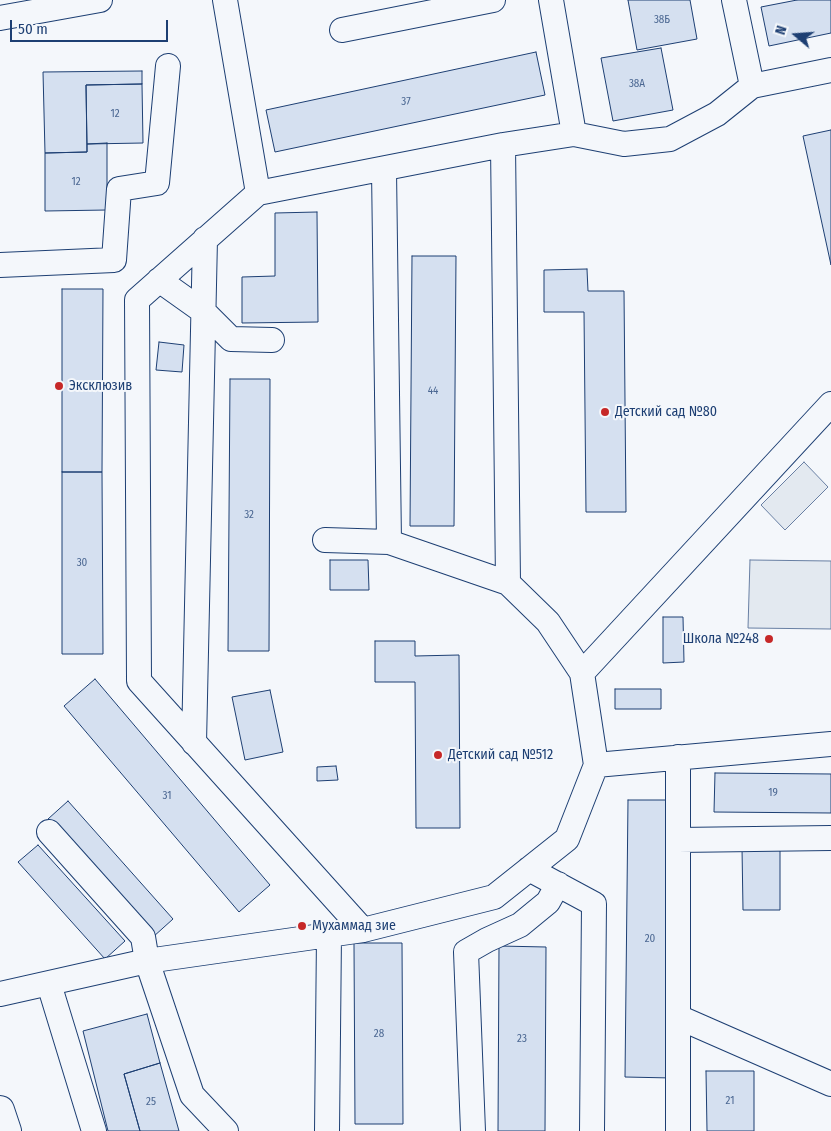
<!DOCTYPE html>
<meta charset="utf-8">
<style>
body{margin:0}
#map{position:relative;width:831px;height:1131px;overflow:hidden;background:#f4f7fb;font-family:"Fira Sans Condensed",sans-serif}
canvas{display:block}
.north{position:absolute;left:771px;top:10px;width:50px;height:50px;-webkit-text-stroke:4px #f4f7fb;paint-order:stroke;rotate:288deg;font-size:14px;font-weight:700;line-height:20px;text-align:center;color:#1d3f73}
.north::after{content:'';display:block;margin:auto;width:18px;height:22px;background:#1d3f73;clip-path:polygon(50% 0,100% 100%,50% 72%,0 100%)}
.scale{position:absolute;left:10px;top:20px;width:158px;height:22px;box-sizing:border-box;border:2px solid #1d3f73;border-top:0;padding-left:6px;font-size:15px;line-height:18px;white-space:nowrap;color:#1d3f73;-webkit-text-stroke:4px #f4f7fb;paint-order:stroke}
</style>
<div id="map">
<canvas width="831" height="1131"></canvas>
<div class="north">N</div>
<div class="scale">50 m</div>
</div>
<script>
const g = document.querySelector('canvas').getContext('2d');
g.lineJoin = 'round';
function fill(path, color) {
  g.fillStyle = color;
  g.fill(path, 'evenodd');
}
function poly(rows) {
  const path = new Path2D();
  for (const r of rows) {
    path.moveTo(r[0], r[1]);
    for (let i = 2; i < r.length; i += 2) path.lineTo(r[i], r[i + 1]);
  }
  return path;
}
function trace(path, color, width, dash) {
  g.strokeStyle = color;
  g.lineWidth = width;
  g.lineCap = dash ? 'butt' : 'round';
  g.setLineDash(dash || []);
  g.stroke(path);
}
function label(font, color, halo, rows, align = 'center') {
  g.font = font + ' "Fira Sans Condensed",sans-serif';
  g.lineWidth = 4;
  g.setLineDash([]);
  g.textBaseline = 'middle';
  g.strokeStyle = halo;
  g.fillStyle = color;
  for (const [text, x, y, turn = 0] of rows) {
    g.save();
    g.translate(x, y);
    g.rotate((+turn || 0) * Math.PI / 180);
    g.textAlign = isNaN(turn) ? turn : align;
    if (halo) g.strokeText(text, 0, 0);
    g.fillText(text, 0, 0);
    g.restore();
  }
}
const green = poly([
 [804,462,828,487,785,530,761,505,804,462],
 [750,560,831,561,831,629,748,628,750,560]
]);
fill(green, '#e3e9f0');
trace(green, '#687fa3', 1);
const building = poly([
 [628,0,690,0,697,39,637,50,628,0],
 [797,0,831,0,831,33,769,46,761,7,797,0],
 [661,48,673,110,613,121,601,58,661,48],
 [536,52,545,95,275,152,266,110,536,52],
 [142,71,142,84,86,85,87,152,45,153,43,72,142,71],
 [142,84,143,143,87,144,86,85,142,84],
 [831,130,831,265,803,136,831,130],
 [107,143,107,210,45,211,45,153,87,152,87,144,107,143],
 [317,212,318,322,242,323,242,277,275,276,275,213,317,212],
 [412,256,456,256,454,526,410,526,412,256],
 [587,269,588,291,624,291,626,512,586,512,584,312,544,312,544,270,587,269],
 [62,289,103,289,102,472,62,472,62,289],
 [159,342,184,345,182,372,156,370,159,342],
 [230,379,270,379,269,651,228,651,230,379],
 [62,472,102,472,103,654,62,654,62,472],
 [330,560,368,560,369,590,330,590,330,560],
 [663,617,683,617,684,662,663,663,663,617],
 [375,641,415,641,415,656,459,655,460,828,416,828,415,682,375,682,375,641],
 [95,679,270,885,239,912,64,706,95,679],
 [615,689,661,689,661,709,615,709,615,689],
 [270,690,283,752,245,760,232,697,270,690],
 [336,766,338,780,317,781,317,767,336,766],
 [715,773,831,774,831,813,714,812,715,773],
 [628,800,674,800,672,1078,625,1077,628,800],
 [68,801,173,919,153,937,48,819,68,801],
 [38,845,125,941,105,959,18,862,38,845],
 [780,847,780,910,743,910,742,848,780,847],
 [354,943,402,943,403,1124,355,1124,354,943],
 [499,946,546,947,545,1131,498,1131,499,946],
 [147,1014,160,1063,124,1074,140,1131,108,1131,83,1031,147,1014],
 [160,1063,179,1131,140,1131,124,1074,160,1063],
 [706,1071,754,1071,754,1131,707,1131,706,1071]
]);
fill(building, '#d5e0f0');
trace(building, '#1d3f73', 1);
const minor = poly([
 [225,0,258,193,503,145,574,134,551,0],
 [734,0,752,86],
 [0,18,100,0],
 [342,30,493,0],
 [574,134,624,144,670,139,717,114,752,86,831,70],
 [503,145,508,583],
 [384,170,389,542],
 [258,193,137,300,139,681,363,930],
 [0,265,114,260,119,189,157,183,168,66],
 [159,280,204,312,231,339,272,340],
 [582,673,831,404],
 [194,743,205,239],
 [678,757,678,1131],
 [596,765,831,744],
 [49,832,143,937,147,961,192,1095,226,1131],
 [678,840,831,838],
 [529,869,594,904,592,1131],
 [49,984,94,1131],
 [0,994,147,961,363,930,494,897,567,839,596,765,582,673,548,622,508,583,389,542,325,540],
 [678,1017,831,1084],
 [327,1131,329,935],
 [473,1131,466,952,487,940,520,925,548,902,558,884]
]);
const major = poly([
 [0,1110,7,1131]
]);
trace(minor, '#1d3f73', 26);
trace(major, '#1d3f73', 30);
trace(minor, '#f4f7fb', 24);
trace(major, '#f4f7fb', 28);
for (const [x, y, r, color] of [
 [59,386,5,"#c62828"],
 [605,412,5,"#c62828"],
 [769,639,5,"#c62828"],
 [438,755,5,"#c62828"],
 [302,926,5,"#c62828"]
]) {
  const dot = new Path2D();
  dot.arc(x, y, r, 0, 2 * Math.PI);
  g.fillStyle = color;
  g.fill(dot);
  trace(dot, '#f4f7fb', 2);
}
label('11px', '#4b6792', null, [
 ["38Б",662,20],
 ["38A",637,84],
 ["37",406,102],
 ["12",115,114],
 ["12",76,182],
 ["44",433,391],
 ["32",249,515],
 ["30",82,563],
 ["19",773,793],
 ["31",167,796],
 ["20",650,939],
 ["28",379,1034],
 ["23",522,1039],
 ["21",730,1101],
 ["25",151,1102]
]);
label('14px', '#1d3f73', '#f4f7fb', [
 ["Эксклюзив",69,386],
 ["Детский сад №80",615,412],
 ["Школа №248",759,639,"right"],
 ["Детский сад №512",448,755],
 ["Мухаммад зие",312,926]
], 'left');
</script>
